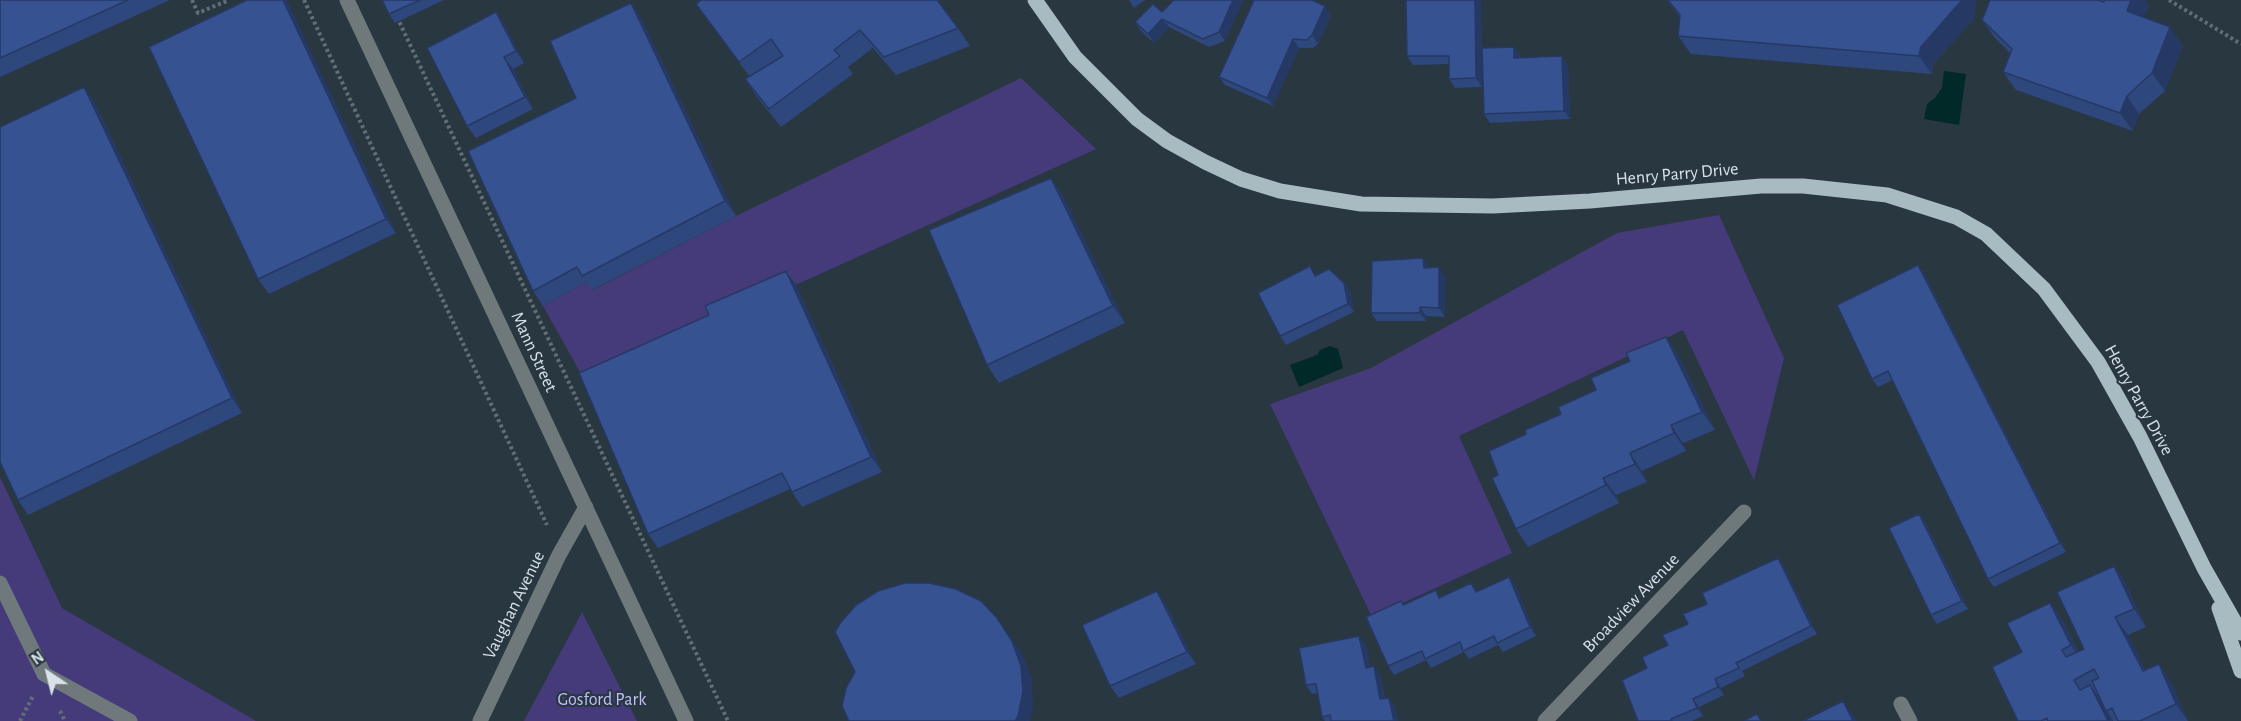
<!DOCTYPE html>
<style>
body{margin:0}
#map{position:relative;width:2241px;height:721px;overflow:hidden;background:#293741;font-family:"Alegreya Sans",sans-serif}
canvas{display:block}
.north{position:absolute;left:18px;top:643px;width:60px;height:60px;-webkit-text-stroke:4px #293741;paint-order:stroke;rotate:325deg;font-size:16px;font-weight:700;line-height:24px;text-align:center;color:#d9e2e8}
.north::after{content:'';display:block;margin:auto;width:21px;height:27px;background:#d9e2e8;clip-path:polygon(50% 0,100% 100%,50% 72%,0 100%)}
</style>
<div id="map">
<canvas width="2241" height="721"></canvas>
<div class="north">N</div>
</div>
<script>
const g = document.querySelector('canvas').getContext('2d');
g.lineJoin = 'round';
function fill(path, color) {
  g.fillStyle = color;
  g.fill(path, 'evenodd');
}
function poly(rows) {
  const path = new Path2D();
  for (const r of rows) {
    path.moveTo(r[0], r[1]);
    for (let i = 2; i < r.length; i += 2) path.lineTo(r[i], r[i + 1]);
  }
  return path;
}
function trace(path, color, width, dash) {
  g.strokeStyle = color;
  g.lineWidth = width;
  g.lineCap = dash ? 'butt' : 'round';
  g.setLineDash(dash || []);
  g.stroke(path);
}
function label(font, color, halo, rows, align = 'center') {
  g.font = font + ' "Alegreya Sans",sans-serif';
  g.lineWidth = 4.5;
  g.setLineDash([]);
  g.textBaseline = 'middle';
  g.strokeStyle = halo;
  g.fillStyle = color;
  for (const [text, x, y, turn = 0] of rows) {
    g.save();
    g.translate(x, y);
    g.rotate((+turn || 0) * Math.PI / 180);
    g.textAlign = isNaN(turn) ? turn : align;
    if (halo) g.strokeText(text, 0, 0);
    g.fillText(text, 0, 0);
    g.restore();
  }
}
fill(poly([
 [1021,78,1096,149,716,321,589,388,543,306,588,281,593,290,736,216],
 [1719,215,1784,358,1754,480,1683,330,1459,436,1512,553,1372,617,1270,404,1371,368,1617,233],
 [0,477,62,608,256,721,0,721],
 [582,612,637,721,524,721]
]), '#453b7a');
fill(poly([
 [1944,71,1966,74,1959,125,1924,119,1927,104,1935,98,1942,88],
 [1330,346,1338,349,1343,368,1299,387,1290,365,1317,355,1320,350]
]), '#012928');
trace(poly([
 [192,0,198,13,229,0],
 [304,0,547,525],
 [2169,0,2241,44],
 [397,17,728,721],
 [60,711,65,721],
 [20,721,33,696]
]), '#626e77', 4, [3, 3]);
trace(poly([
 [347,0,686,721],
 [0,583,44,674,130,721],
 [1901,704,1910,721],
 [480,721,559,555,586,507],
 [1545,721,1744,512]
]), '#6f787b', 15);
trace(poly([
 [1035,0,1075,57,1137,119,1167,141,1205,162,1241,179,1280,191,1361,204,1493,206,1590,201,1761,186,1803,186,1887,195,1956,217,1986,234,2044,289,2098,362,2140,437,2204,568,2241,633],
 [2219,608,2241,671]
]), '#a8bbc0', 15);
fill(poly([
 [0,0,170,0,0,77],
 [247,0,396,233,269,294,258,279],
 [382,0,444,0,395,23,389,14],
 [1129,0,1145,0,1134,8],
 [1243,0,1225,41,1209,47,1169,27,1154,43,1141,31,1135,22],
 [1481,0,1482,87,1455,88,1449,79,1449,64,1413,65,1407,56],
 [1667,0,1976,0,1974,19,1933,64,1932,74,1691,54,1678,36,1680,17],
 [1990,0,2145,0,2149,5,2144,17,2183,45,2165,91,2139,114,2133,131,2016,90,2003,72,2010,53,1995,38,1982,20],
 [631,3,641,18,736,216,592,290,586,282,543,306,533,291,576,98],
 [696,4,958,28,970,46,896,75,873,48,848,67,853,74,781,127,757,97,745,79,749,76],
 [496,12,504,24,524,63,513,69,533,109,476,138,467,126],
 [1331,15,1318,44,1313,48,1299,48,1273,106,1225,85,1219,77],
 [1514,47,1520,55,1520,58,1568,65,1570,119,1490,123,1484,114],
 [94,101,242,413,28,515,18,500],
 [1051,178,1063,196,1125,323,999,383,987,365],
 [1918,265,1924,274,2066,552,1994,587,1988,579,1893,380,1878,387,1872,379],
 [1429,267,1445,276,1445,317,1426,316,1426,321,1377,321,1371,313],
 [1317,275,1344,283,1350,292,1354,312,1286,345,1280,336],
 [796,285,882,472,802,507,790,489,658,548,648,534],
 [1666,337,1678,355,1715,430,1683,443,1686,451,1642,471,1647,482,1616,495,1619,503,1528,547,1516,529,1498,475,1526,434,1561,414,1596,390,1630,361],
 [1919,514,1925,522,1968,609,1937,624,1931,615],
 [2114,566,2126,584,2146,627,2128,635,2145,670,2171,682,2188,721,2113,721,2108,713,2112,721,2018,721,2022,652,2050,603,2063,621,2078,651,2084,649],
 [1784,567,1817,634,1742,671,1745,676,1721,688,1724,695,1699,707,1703,716,1692,721,1638,721,1647,668,1688,624,1707,604],
 [1509,577,1515,585,1536,636,1503,652,1498,645,1469,659,1464,652,1431,668,1426,660,1394,675,1388,666,1403,605,1441,597,1471,583,1477,592],
 [1165,603,1196,664,1119,698,1110,686],
 [1366,645,1370,667,1374,666,1380,675,1385,699,1389,698,1395,707,1398,721,1325,721,1322,717,1318,693,1312,694,1306,685]
]), '#2e477c');
fill(poly([
 [283,0,287,0,396,233,386,219],
 [1233,0,1243,0,1225,41,1219,32],
 [1475,0,1481,0,1482,87,1476,78],
 [1962,0,1976,0,1974,19,1933,64,1932,74,1919,56,1921,47],
 [2131,0,2145,0,2149,5,2140,29,2127,11],
 [631,3,641,18,736,216,725,201],
 [1325,6,1331,15,1318,44,1312,35],
 [496,12,504,24,524,63,516,51],
 [1162,19,1169,27,1154,43,1148,34],
 [2170,27,2183,45,2165,91,2152,73],
 [1293,39,1299,48,1273,106,1267,98],
 [1514,47,1520,55,1520,67,1514,58],
 [1562,56,1568,65,1570,119,1564,111],
 [504,57,513,69,533,109,525,97],
 [84,87,94,101,242,413,232,398],
 [2127,96,2139,114,2133,131,2120,113],
 [1051,178,1063,196,1125,323,1113,306],
 [1423,258,1429,267,1430,277,1424,268],
 [1918,265,1924,274,2066,552,2060,543],
 [1439,267,1445,276,1445,317,1439,308],
 [786,271,796,285,882,472,871,457],
 [1344,283,1350,292,1354,312,1348,304],
 [1420,307,1426,316,1426,321,1420,313],
 [1666,337,1678,355,1715,430,1702,412],
 [1671,425,1683,443,1686,451,1674,433],
 [1630,453,1642,471,1647,482,1635,464],
 [1603,478,1616,495,1619,503,1606,485],
 [1919,514,1925,522,1968,609,1962,601],
 [1778,558,1784,567,1817,634,1811,626],
 [2114,566,2126,584,2146,627,2134,609],
 [1509,577,1515,585,1536,636,1530,627],
 [1157,591,1165,603,1196,664,1187,652],
 [2050,603,2063,621,2083,663,2071,645],
 [2115,617,2128,635,2155,689,2143,671],
 [997,618,1023,655,1032,680,1033,707,1030,721,1015,721],
 [1359,636,1366,645,1372,677,1366,668],
 [2159,664,2171,682,2188,721,2176,704],
 [1374,666,1380,675,1386,708,1380,699],
 [1715,679,1721,688,1724,695,1718,687],
 [2090,685,2103,703,2112,721,2108,721],
 [1389,698,1395,707,1398,721,1394,721],
 [1693,699,1699,707,1703,716,1697,708],
 [1843,701,1856,719,1857,721,1853,721]
]), '#263965');
const building = poly([
 [0,0,128,0,0,58,0,0],
 [247,0,283,0,386,219,258,279,149,47,247,0],
 [382,0,420,0,389,14,382,0],
 [701,0,937,0,958,28,884,57,860,30,834,50,840,56,769,109,745,79,783,56,771,39,739,62,696,4,701,0],
 [1174,0,1233,0,1219,32,1203,39,1162,19,1148,34,1135,22,1153,4,1162,12,1174,0],
 [1254,0,1312,0,1325,6,1312,35,1307,40,1293,39,1267,98,1219,77,1254,0],
 [1406,0,1475,0,1476,78,1449,79,1449,56,1407,56,1406,0],
 [1668,0,1962,0,1921,47,1919,56,1678,36,1680,15,1668,0],
 [1990,0,2098,0,2104,2,2105,0,2131,0,2127,11,2170,27,2152,73,2127,96,2120,113,2003,72,2012,49,1982,20,1990,0],
 [631,3,725,201,582,276,577,267,533,291,468,151,576,98,550,41,631,3],
 [496,12,516,51,504,57,525,97,467,126,427,48,496,12],
 [1514,47,1514,58,1562,56,1564,111,1484,114,1482,48,1514,47],
 [84,87,232,398,18,500,0,462,0,127,84,87],
 [1051,178,1113,306,987,365,929,230,1051,178],
 [1423,258,1424,268,1439,267,1439,308,1420,307,1420,313,1371,313,1372,261,1423,258],
 [1918,265,2060,543,1988,579,1888,371,1872,379,1837,305,1918,265],
 [1310,266,1315,276,1329,269,1344,283,1348,304,1280,336,1258,293,1310,266],
 [786,271,871,457,792,492,782,473,648,534,579,373,709,315,705,306,786,271],
 [1666,337,1702,412,1671,425,1674,433,1630,453,1635,464,1603,478,1606,485,1516,529,1492,478,1498,475,1489,451,1526,434,1525,430,1561,414,1558,407,1596,390,1591,378,1630,361,1626,353,1666,337],
 [1919,514,1962,601,1931,615,1889,528,1919,514],
 [1778,558,1811,626,1736,663,1739,668,1715,679,1718,687,1693,699,1697,708,1671,719,1672,721,1638,721,1622,680,1647,668,1642,657,1668,645,1662,635,1688,624,1683,614,1707,604,1702,593,1778,558],
 [2114,566,2134,609,2115,617,2143,671,2159,664,2176,704,2140,721,2118,721,2112,708,2106,711,2092,681,2099,678,2094,669,2074,680,2080,690,2090,685,2108,721,2048,721,2047,718,2041,721,2018,721,1992,667,2022,652,2007,623,2050,603,2071,645,2062,650,2066,657,2084,649,2057,592,2114,566],
 [1509,577,1530,627,1497,643,1494,636,1463,651,1460,642,1425,659,1422,651,1388,666,1366,617,1401,601,1403,605,1436,590,1439,598,1471,583,1476,592,1509,577],
 [905,583,929,583,956,589,981,601,997,618,1012,641,1021,666,1023,692,1018,716,1015,721,849,721,842,706,846,688,855,672,835,632,841,622,856,605,878,591,905,583],
 [1157,591,1187,652,1110,686,1082,625,1157,591],
 [1359,636,1366,668,1374,666,1380,699,1389,698,1394,721,1331,721,1330,715,1322,717,1316,684,1306,685,1299,648,1359,636],
 [1843,701,1853,721,1803,721,1843,701],
 [1757,714,1761,721,1744,721,1757,714]
]);
fill(building, '#365290');
trace(building, '#263965', 1.5);
label('18px', '#d9e2e8', '#293741', [
 ["Henry Parry Drive",1677,174,-5],
 ["Mann Street",534,352,65],
 ["Henry Parry Drive",2139,400,61],
 ["Broadview Avenue",1631,603,-46],
 ["Vaughan Avenue",514,605,-64]
]);
label('18px', '#c2bef8', '#293741', [
 ["Gosford Park",602,700]
]);
</script>
